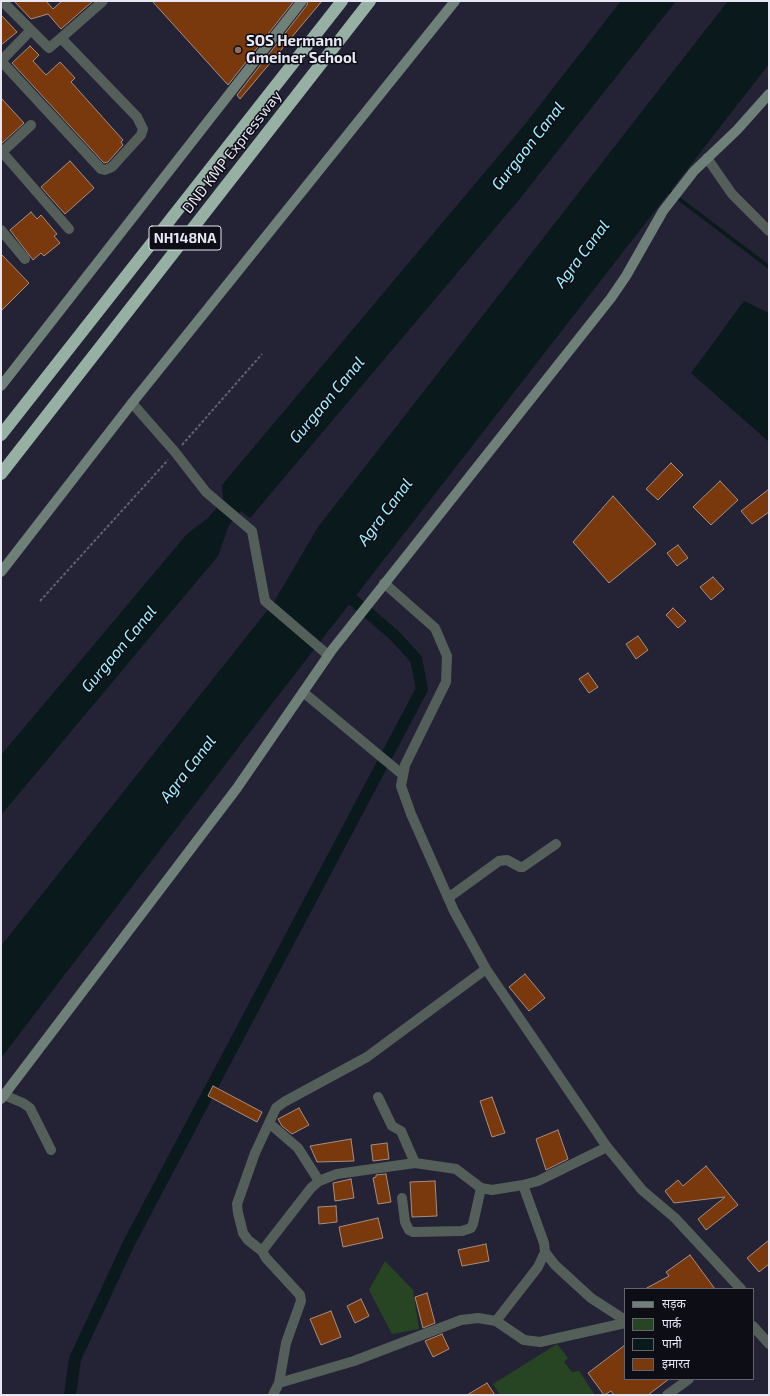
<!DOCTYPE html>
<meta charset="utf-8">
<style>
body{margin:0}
#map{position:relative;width:770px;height:1396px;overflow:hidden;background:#232335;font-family:"Exo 2","Noto Sans Devanagari",sans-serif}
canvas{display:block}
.frame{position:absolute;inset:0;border:2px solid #e7e7f4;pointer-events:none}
.legend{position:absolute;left:624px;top:1288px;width:130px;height:92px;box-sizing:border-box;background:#0d0d15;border:1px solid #64646e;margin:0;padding:5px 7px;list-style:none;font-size:12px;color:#e7e7f4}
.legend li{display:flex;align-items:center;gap:8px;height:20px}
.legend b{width:20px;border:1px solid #64646e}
</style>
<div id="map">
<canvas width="770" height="1396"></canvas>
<div class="frame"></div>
<ul class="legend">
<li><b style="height:5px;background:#6f8078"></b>सड़क</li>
<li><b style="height:11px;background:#274423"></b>पार्क</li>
<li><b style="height:11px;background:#0a191b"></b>पानी</li>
<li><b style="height:11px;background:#7a390c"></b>इमारत</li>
</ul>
</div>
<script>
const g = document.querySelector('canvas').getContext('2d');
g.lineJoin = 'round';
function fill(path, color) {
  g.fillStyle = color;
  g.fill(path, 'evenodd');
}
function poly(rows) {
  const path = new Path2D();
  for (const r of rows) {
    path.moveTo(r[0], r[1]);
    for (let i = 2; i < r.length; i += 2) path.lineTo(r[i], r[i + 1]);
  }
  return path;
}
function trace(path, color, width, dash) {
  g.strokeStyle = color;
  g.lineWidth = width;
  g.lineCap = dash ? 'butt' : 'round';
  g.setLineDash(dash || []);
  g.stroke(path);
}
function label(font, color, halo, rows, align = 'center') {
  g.font = font + ' "Exo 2",sans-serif';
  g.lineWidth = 3;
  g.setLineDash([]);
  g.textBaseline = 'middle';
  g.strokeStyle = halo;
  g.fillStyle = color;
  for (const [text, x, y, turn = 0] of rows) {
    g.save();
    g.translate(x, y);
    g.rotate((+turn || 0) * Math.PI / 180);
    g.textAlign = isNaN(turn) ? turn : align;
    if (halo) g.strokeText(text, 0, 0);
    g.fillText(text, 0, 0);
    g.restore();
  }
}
fill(poly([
 [385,1261,413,1290,419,1329,392,1334,369,1290],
 [557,1344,568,1358,564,1362,572,1372,579,1371,595,1395,500,1395,493,1384]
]), '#274423');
fill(poly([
 [621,1,676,1,518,201,250,518,241,511,229,525,218,556,1,815,1,755,187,534,208,518,221,503,223,500,222,485,522,128],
 [728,1,769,1,769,64,267,710,1,1058,1,946,274,602,318,527],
 [744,301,769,313,769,442,691,373]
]), '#0a191b');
trace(poly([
 [666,189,769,267]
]), '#0a191b', 3.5);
trace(poly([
 [70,1395,75,1359,129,1243,422,689,416,659,394,635,340,589]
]), '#0a191b', 12);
const building = poly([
 [14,1,46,1,53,9,62,1,93,1,61,29,48,14,31,19,14,1],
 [152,1,294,1,228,85,152,1],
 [308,1,322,1,240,99,237,95,307,5,308,1],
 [1,15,17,32,1,45,1,15],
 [30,46,39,55,33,61,46,75,60,62,75,78,71,82,123,140,121,142,123,145,108,162,104,163,12,63,30,46],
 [1,98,24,123,1,144,1,98],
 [70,161,94,188,65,214,41,187,70,161],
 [31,212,37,219,41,215,57,234,54,236,60,243,44,256,41,253,33,260,10,230,31,212],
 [1,254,29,283,1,311,1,254],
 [671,463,683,475,658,500,646,489,671,463],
 [720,481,738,500,711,525,693,507,720,481],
 [769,489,769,512,752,524,741,511,769,489],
 [613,496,656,544,609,583,573,542,613,496],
 [678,545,688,558,677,566,667,553,678,545],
 [713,577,724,589,711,600,700,587,713,577],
 [673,608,686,621,678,628,666,615,673,608],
 [638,636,648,650,636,659,626,644,638,636],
 [588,673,598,687,589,693,579,679,588,673],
 [525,974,545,998,529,1011,509,987,525,974],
 [213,1086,262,1112,257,1122,208,1096,213,1086],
 [492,1097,505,1133,492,1137,480,1101,492,1097],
 [299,1108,309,1125,292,1134,282,1126,278,1119,299,1108],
 [558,1130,568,1159,546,1170,536,1139,558,1130],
 [351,1139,354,1161,317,1162,310,1146,351,1139],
 [387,1143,389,1159,373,1161,371,1145,387,1143],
 [706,1166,738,1205,706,1230,698,1219,725,1197,674,1203,665,1191,678,1180,683,1186,706,1166],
 [386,1174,391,1202,378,1204,373,1178,376,1177,376,1175,386,1174],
 [351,1179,354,1198,335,1201,333,1183,351,1179],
 [435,1181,437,1216,412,1217,410,1182,435,1181],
 [336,1206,337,1222,319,1224,318,1207,336,1206],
 [378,1218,383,1238,343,1247,339,1227,378,1218],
 [769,1240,769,1264,759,1272,747,1258,769,1240],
 [486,1244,489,1261,462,1266,458,1250,486,1244],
 [690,1255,715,1289,645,1289,669,1276,666,1272,690,1255],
 [427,1293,435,1323,423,1328,415,1297,427,1293],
 [361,1299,369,1316,355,1323,347,1306,361,1299],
 [331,1311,341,1337,321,1345,310,1319,331,1311],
 [442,1334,449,1349,433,1357,425,1341,442,1334],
 [625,1345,625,1379,669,1379,648,1395,614,1395,611,1391,604,1395,588,1373,625,1345],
 [487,1383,495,1395,467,1395,487,1383]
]);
fill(building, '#7a390c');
trace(building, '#a68e81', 1);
trace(poly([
 [182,445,262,354],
 [40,601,168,460]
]), '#616172', 2, [3, 2]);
trace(poly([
 [2,1,31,30],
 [61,38,103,1],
 [1,61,31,30,49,48,61,38,137,117,143,129,141,135,112,167,105,170,101,169,1,61],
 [2,152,69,229],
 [1,153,31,125],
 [707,158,732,194,769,231],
 [1,230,25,259],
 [132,403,175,452,206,492,252,531,265,601,328,655],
 [384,583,435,628,447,656,446,682,405,765,401,786,411,814,454,911,486,969,607,1147,642,1190,675,1218,741,1289],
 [303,692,403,775],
 [448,898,499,861,507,860,520,867,523,867,556,844],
 [4,1095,23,1103,30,1108,51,1150],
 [378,1097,392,1126,401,1131,415,1163],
 [269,1123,298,1148,319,1181],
 [402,1198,405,1222,409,1230,413,1232,462,1231,471,1228,473,1224,481,1188],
 [262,1251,248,1240,243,1233,238,1213,237,1204,255,1153,276,1108,284,1102,367,1057,486,969],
 [545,1252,555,1265,591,1298,625,1320],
 [496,1321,538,1267,545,1252,544,1243,523,1185],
 [753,1326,769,1344],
 [279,1383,354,1361,461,1320,478,1318,496,1321,524,1340,540,1342,625,1323],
 [273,1395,279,1383,286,1343,301,1301,300,1295,266,1258,262,1251,311,1188,319,1181,337,1174,415,1163,456,1169,481,1188,492,1190,523,1185,538,1181,607,1147],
 [667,1395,689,1379]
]), '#555f5a', 10);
trace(poly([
 [1,386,302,1],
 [1,572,132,403,455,1],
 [1,1099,237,788,332,650,611,298,626,276,663,211,694,171,737,130,769,94]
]), '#6f8078', 10);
trace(poly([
 [1,435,342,1],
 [1,474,370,1]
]), '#96b1a4', 12);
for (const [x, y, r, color] of [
 [238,50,4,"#8d6e63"]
]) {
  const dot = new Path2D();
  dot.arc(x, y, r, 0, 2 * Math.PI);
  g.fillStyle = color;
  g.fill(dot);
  trace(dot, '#0d0d15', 1.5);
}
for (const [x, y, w] of [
 [185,238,72]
]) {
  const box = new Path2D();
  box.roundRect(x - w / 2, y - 12, w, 24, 3);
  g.fillStyle = '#0d0d15';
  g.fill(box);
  trace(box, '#e7e7f4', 1);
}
label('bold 14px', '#e7e7f4', null, [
 ["NH148NA",185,238]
]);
label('bold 15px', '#e7e7f4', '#0d0d15', [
 ["SOS Hermann",246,41],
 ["Gmeiner School",246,58]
], 'left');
label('15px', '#e7e7f4', '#0d0d15', [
 ["DND KMP Expressway",232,152,-52]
]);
label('italic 16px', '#a1f3fe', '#0d0d15', [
 ["Gurgaon Canal",528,146,-52],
 ["Agra Canal",582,254,-53],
 ["Gurgaon Canal",327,400,-50],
 ["Agra Canal",385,512,-53],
 ["Gurgaon Canal",119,649,-50],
 ["Agra Canal",188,769,-52]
]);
</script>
